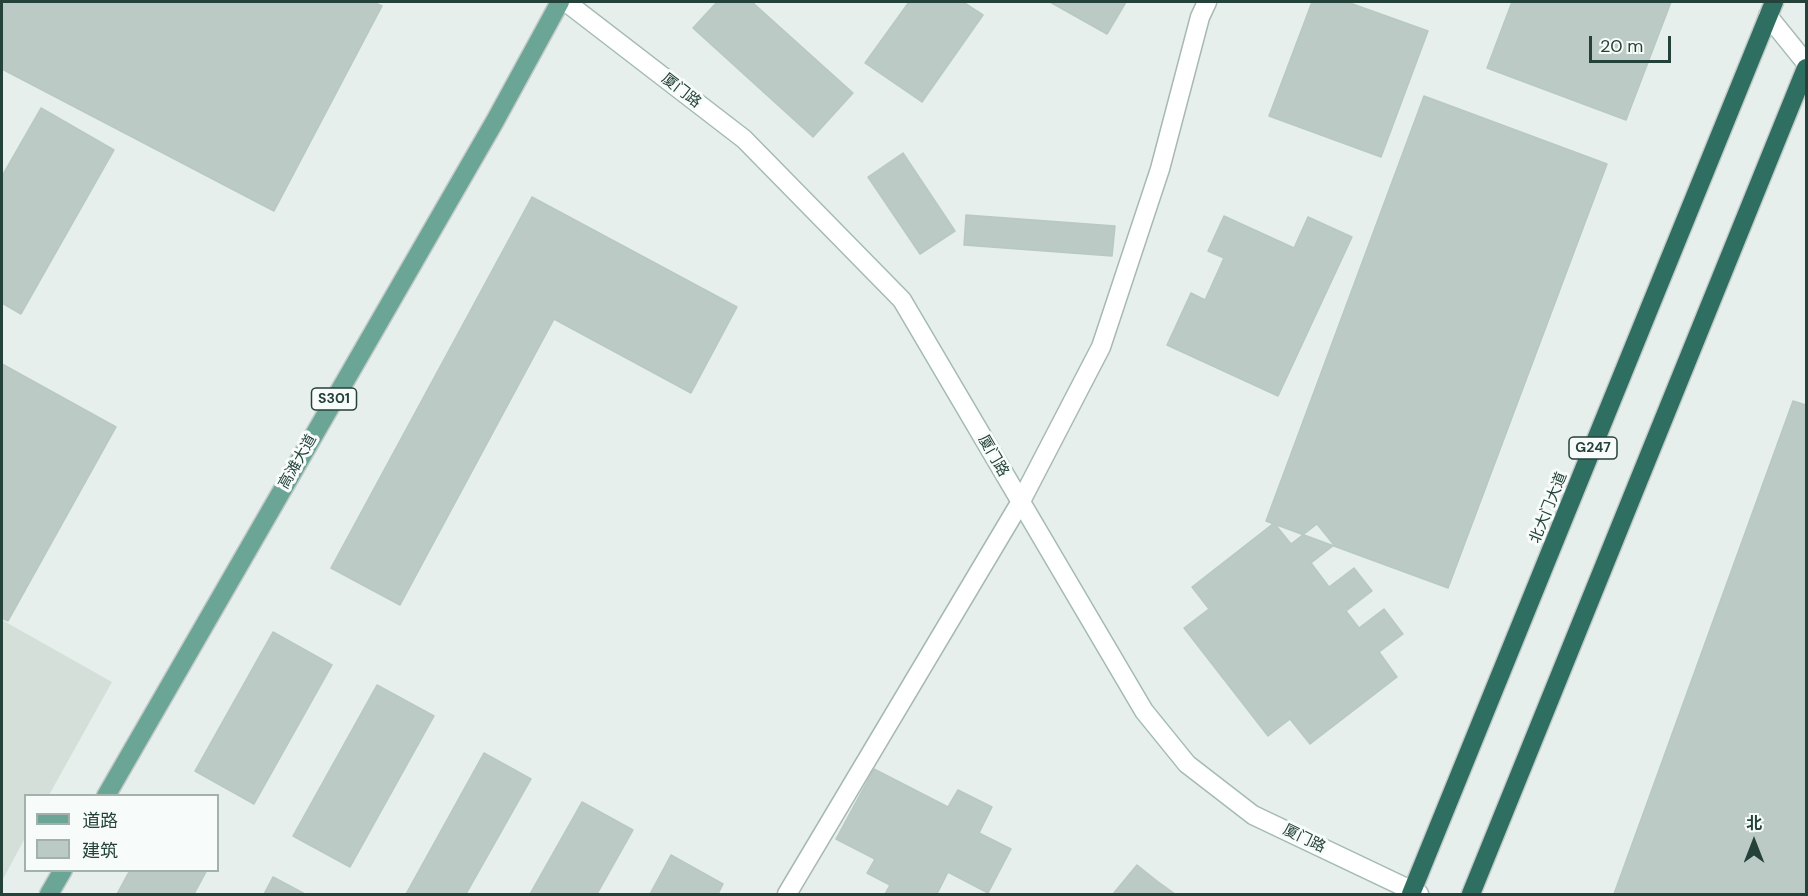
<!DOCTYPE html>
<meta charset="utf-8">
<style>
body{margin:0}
#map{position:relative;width:1808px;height:896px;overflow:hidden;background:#e6efeb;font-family:"DM Sans","Noto Sans SC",sans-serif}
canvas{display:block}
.frame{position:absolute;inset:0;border:3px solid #24423a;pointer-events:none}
.legend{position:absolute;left:24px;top:794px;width:195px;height:78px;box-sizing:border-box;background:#f7fbf9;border:2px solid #a3b1ad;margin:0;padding:8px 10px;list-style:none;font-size:18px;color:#24423a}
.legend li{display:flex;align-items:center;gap:12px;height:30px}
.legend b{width:30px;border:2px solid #a3b1ad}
.north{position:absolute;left:1724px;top:812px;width:60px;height:60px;-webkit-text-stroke:4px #f7fbf9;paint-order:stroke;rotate:0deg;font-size:16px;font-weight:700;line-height:24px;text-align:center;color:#24423a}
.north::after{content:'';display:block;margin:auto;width:21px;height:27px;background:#24423a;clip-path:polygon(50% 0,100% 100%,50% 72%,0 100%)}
.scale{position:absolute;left:1589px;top:36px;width:82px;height:27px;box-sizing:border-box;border:3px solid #24423a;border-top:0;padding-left:8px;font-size:18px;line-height:21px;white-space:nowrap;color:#24423a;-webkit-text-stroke:4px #f7fbf9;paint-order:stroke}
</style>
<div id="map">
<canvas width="1808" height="896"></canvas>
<div class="frame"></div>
<ul class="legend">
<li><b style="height:8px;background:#6aa596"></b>道路</li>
<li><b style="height:16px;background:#bbcac4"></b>建筑</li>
</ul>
<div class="north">北</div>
<div class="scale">20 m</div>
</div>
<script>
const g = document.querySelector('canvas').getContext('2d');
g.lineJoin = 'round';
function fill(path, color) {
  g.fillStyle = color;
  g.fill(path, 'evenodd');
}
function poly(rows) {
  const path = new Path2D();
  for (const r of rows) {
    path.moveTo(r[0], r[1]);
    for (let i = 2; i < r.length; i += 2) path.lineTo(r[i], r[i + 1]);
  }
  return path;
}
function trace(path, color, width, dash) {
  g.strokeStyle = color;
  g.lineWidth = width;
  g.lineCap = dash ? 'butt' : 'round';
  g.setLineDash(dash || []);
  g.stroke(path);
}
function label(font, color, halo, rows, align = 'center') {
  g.font = font + ' "DM Sans","Noto Sans SC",sans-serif';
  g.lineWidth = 6;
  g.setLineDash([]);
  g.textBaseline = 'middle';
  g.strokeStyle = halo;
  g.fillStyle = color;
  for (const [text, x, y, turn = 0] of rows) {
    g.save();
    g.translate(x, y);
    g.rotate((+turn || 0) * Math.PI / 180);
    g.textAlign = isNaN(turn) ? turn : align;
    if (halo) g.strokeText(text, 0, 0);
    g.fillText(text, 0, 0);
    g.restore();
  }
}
fill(poly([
 [2,620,112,682,49,795,26,796,25,838,2,881]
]), '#d4dfda');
const building = poly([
 [2,2,373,2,382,6,274,211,2,69,2,2],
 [717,2,752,2,853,93,813,137,693,28,717,2],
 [909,2,963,2,983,15,922,102,865,63,909,2],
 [1050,2,1126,2,1107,34,1050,2],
 [1312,2,1347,2,1428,31,1381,157,1269,116,1312,2],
 [1512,2,1671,2,1626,120,1487,68,1512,2],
 [1424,96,1607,164,1448,588,1266,521,1424,96],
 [41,108,114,150,21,314,2,303,2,176,41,108],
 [903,153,955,231,920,254,868,177,903,153],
 [532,197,737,307,691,393,554,319,400,605,331,568,532,197],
 [966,215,1115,226,1112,256,964,245,966,215],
 [1224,216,1294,248,1308,217,1352,237,1278,396,1167,345,1191,293,1205,300,1224,258,1208,251,1224,216],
 [2,364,116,427,8,621,2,618,2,364],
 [1793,401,1806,405,1806,894,1614,894,1793,401],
 [1274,523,1291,544,1317,524,1334,545,1311,563,1329,587,1354,568,1372,591,1346,611,1359,628,1384,609,1403,634,1379,652,1397,677,1310,744,1290,719,1268,736,1184,628,1209,609,1192,587,1274,523],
 [273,632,332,665,254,804,195,771,273,632],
 [377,685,434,716,350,867,293,836,377,685],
 [484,753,531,779,466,894,406,894,484,753],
 [874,769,948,807,958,790,992,807,979,833,1011,849,988,893,948,872,937,894,885,894,890,885,867,873,875,859,836,839,874,769],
 [582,802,633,830,597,894,530,894,582,802],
 [671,855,723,884,718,894,650,894,671,855],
 [1137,865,1157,881,1175,894,1113,894,1137,865],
 [130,870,207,870,194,894,117,894,130,870],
 [273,877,305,894,264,894,273,877]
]);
fill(building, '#bbcac4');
trace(building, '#b8c9c2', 1.5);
const street = poly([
 [787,894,1020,503,1101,347,1160,169,1200,17,1207,2]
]);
const secondary = poly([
 [566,2,744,139,902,300,1144,711,1187,764,1253,815,1419,894],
 [1768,16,1806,63]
]);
const primary = poly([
 [106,796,495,121,560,2],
 [49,894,63,870]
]);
const highway = poly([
 [1411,894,1774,2],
 [1471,894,1806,68]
]);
trace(street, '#a8b8b2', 21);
trace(secondary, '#a4bbb3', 21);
trace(primary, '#c2cac8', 21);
trace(highway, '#c2cac8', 21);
trace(street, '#fff', 18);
trace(secondary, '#fff', 18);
trace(primary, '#6aa596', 18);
trace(highway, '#2f6f62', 18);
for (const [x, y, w] of [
 [334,399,45],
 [1593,448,48]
]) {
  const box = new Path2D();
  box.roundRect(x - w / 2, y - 11, w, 22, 4.5);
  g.fillStyle = '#f7fbf9';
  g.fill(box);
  trace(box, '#24423a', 1.5);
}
label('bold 14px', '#24423a', null, [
 ["S301",334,399],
 ["G247",1593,448]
]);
label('15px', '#24423a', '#f7fbf9', [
 ["厦门路",681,91,38],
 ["厦门路",993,456,60],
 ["高滩大道",298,462,-60],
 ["北大门大道",1549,508,-68],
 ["厦门路",1304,839,26]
]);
</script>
